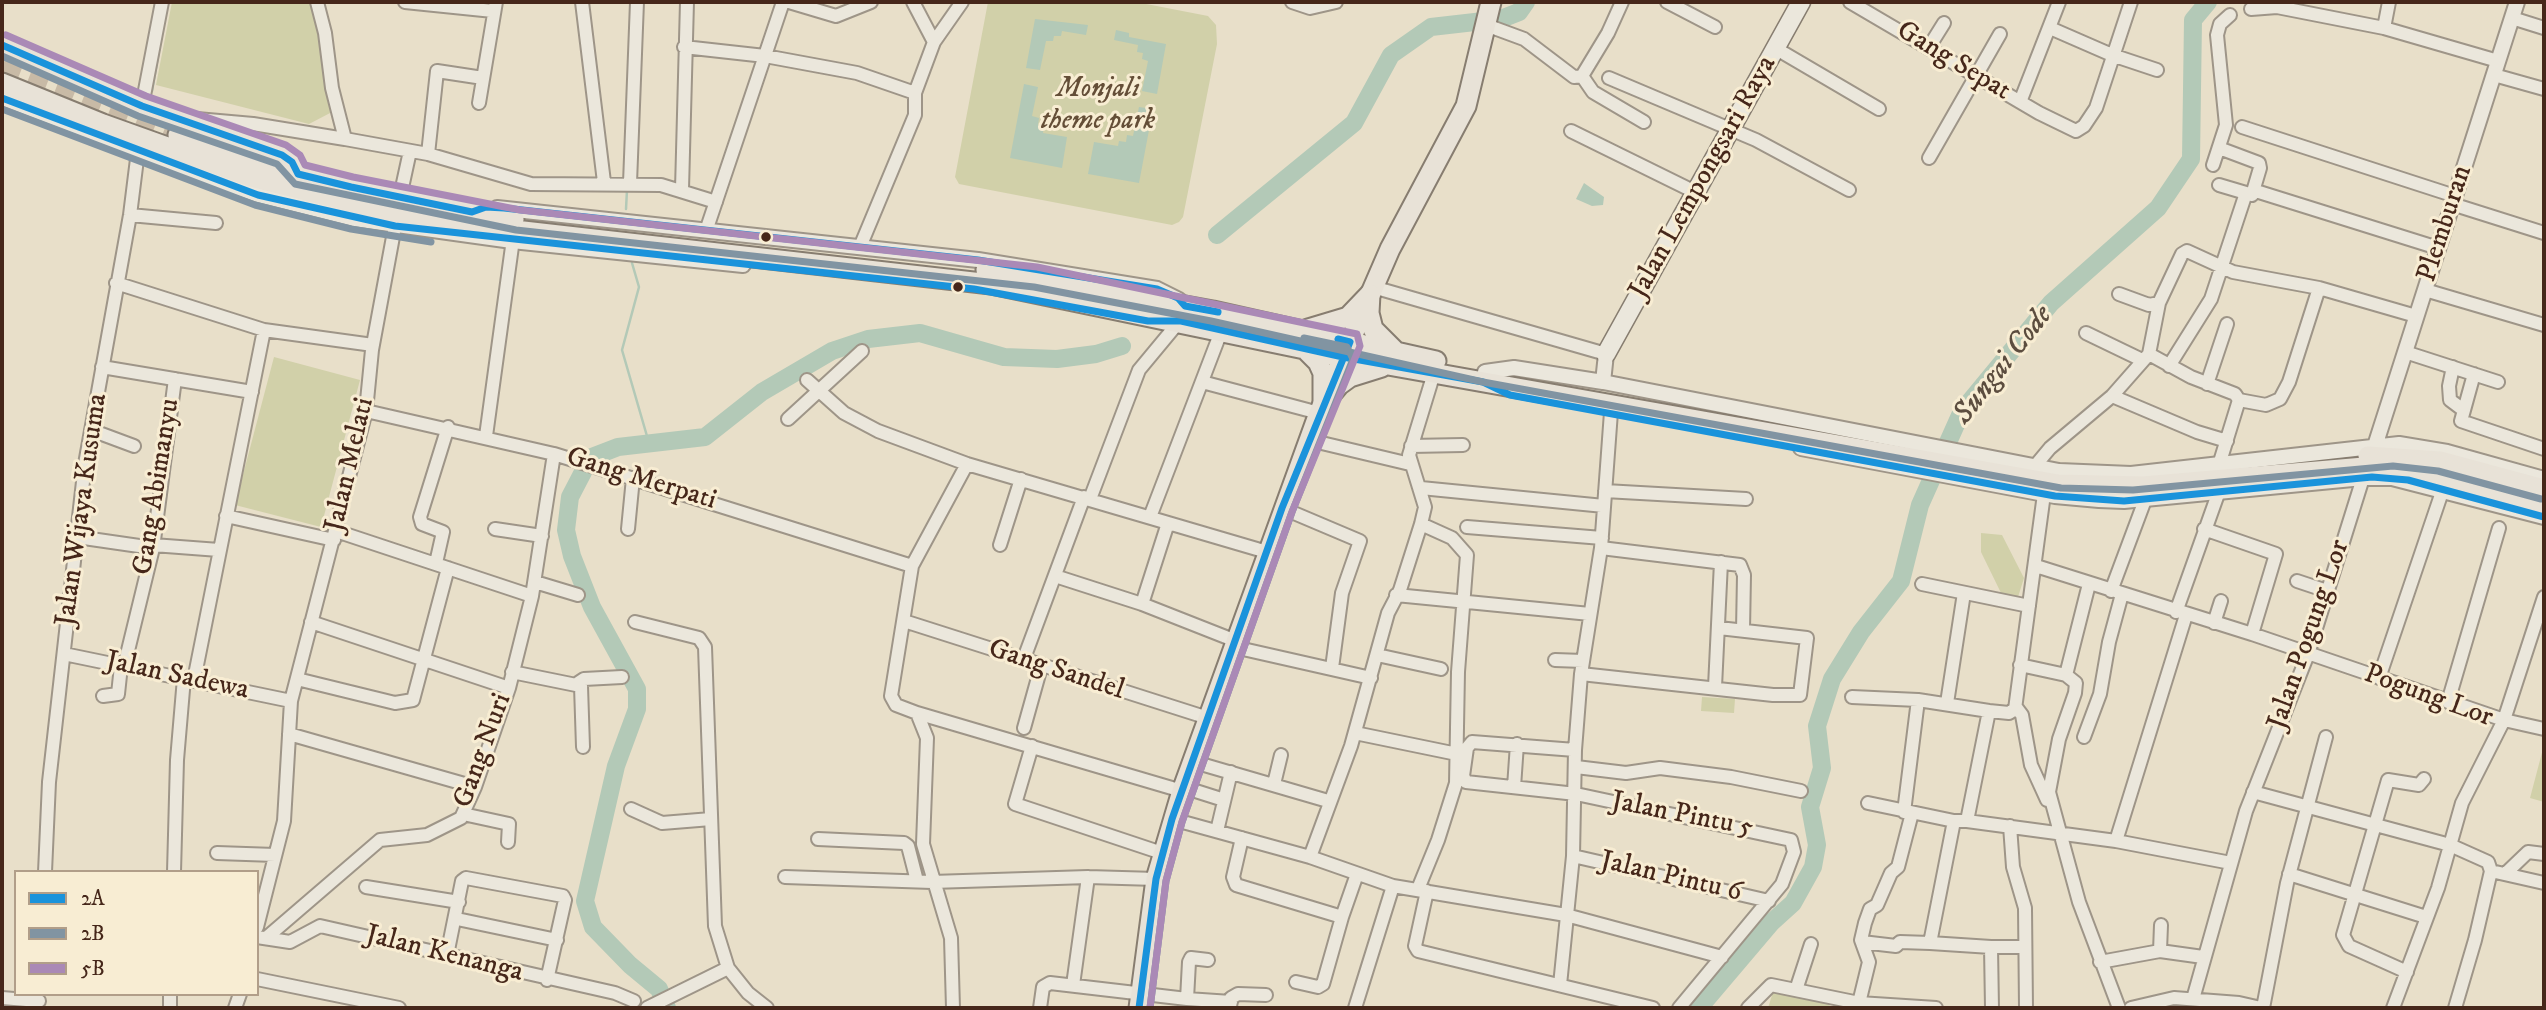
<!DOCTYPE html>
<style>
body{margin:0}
#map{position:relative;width:2546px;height:1010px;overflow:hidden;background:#e8dfc9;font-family:"IM FELL DW Pica",serif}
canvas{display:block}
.frame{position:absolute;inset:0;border:4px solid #46271a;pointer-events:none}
.legend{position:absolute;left:14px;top:870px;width:245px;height:126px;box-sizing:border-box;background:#f8edd3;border:2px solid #b19e89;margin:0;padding:9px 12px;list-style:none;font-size:21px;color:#46271a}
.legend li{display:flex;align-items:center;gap:14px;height:35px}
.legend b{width:35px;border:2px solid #b19e89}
</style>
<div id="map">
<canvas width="2546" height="1010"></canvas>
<div class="frame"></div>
<ul class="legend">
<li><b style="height:9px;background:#1a93db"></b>2A</li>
<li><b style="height:9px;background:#8194a2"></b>2B</li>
<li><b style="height:9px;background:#aa89b6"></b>5B</li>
</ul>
</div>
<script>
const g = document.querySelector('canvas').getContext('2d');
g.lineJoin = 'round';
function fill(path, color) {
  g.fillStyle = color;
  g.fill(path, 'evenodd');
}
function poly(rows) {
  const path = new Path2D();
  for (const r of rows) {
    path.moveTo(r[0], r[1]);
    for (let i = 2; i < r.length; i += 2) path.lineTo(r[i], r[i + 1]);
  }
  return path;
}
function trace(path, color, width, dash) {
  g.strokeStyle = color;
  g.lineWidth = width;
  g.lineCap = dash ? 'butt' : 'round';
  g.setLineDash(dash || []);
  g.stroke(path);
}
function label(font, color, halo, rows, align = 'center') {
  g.font = font + ' "IM FELL DW Pica",serif';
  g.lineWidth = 6;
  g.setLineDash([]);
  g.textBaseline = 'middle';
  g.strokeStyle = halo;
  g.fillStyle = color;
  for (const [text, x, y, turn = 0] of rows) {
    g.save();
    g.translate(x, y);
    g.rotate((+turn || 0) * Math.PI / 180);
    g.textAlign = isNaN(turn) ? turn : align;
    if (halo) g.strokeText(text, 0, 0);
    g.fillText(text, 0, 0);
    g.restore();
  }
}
fill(poly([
 [172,2,313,2,332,112,309,124,156,85],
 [988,2,1136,2,1208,16,1216,25,1217,44,1183,217,1179,222,1172,225,959,184,955,177],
 [274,357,360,380,321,527,235,505],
 [1981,533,2002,535,2024,578,2018,597,2001,593,1981,552],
 [1702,697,1735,699,1734,713,1701,711],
 [2544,745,2544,802,2530,798],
 [1774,989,1830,1004,1829,1008,1768,1008]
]), '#d1d0a9');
fill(poly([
 [1035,19,1088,25,1086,35,1062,31,1061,36,1054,36,1053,41,1046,41,1040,70,1026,68],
 [1116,30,1129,33,1129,37,1166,44,1157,94,1142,91,1148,61,1142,59,1143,53,1137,52,1138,45,1114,40],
 [1024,84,1038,87,1032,116,1039,118,1038,125,1044,126,1043,133,1067,137,1062,168,1010,158],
 [1139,107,1153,109,1139,183,1088,174,1094,142,1118,146,1119,141,1126,142,1127,135,1133,136],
 [1584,183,1604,197,1603,205,1592,206,1576,199]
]), '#b3c9b7');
trace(poly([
 [152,91,162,33],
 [626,209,627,190],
 [632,263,639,287,622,350,649,443]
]), '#b3c9b7', 2.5);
trace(poly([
 [1217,235,1354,123,1391,55,1431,27,1501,19,1519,12,1526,2],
 [592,457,618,447,705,437,762,392,832,351,868,339,920,333,1004,357,1057,359,1096,354,1122,346],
 [583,472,570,497,566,530,572,556,592,607,637,689,637,709,616,766,585,901,593,927,630,965,659,989,667,1008],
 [1699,1008,1772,922,1793,903,1813,867,1817,845,1810,807,1822,768,1817,726,1832,679,1861,632,1901,581,1920,505,1962,411,2051,303,2158,208,2191,159,2193,20,2208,2]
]), '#b3c9b7', 18);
trace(poly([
 [2,67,178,135]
]), '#c8baa6', 19, [19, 10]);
const minor = poly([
 [317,2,325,33,332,88,345,139,428,154,531,184,661,185,716,202],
 [405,2,493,11],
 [582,2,604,182],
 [789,2,836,16,871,2],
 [913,2,934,42,915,93],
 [1292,2,1310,8,1336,2],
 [1667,2,1715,27],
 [1850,2,2039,113,2076,131,2084,126,2096,108,2131,2],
 [2251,9,2277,7,2384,28,2498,61],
 [2512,18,2544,28],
 [1486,25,1524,39,1574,77,1582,76,1608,33,1622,2],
 [2050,28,2112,55,2157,70],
 [2384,28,2389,2],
 [934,42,962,2],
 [684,47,765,56,857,73,915,93,915,115,860,247],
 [1929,47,1944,23],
 [1775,48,1879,109],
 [2494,75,2544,89],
 [1582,76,1593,92,1644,122],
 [1609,78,1756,140,1849,190],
 [2020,102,2059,2],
 [479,103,496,2],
 [142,106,162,2],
 [197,119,253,124,345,139],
 [2242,127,2455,196],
 [1571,131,1697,193],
 [428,154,437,71,483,78],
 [1929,158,2000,34],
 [2213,165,2226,125,2217,35,2220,24,2230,15],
 [630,183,637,2],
 [2219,185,2246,193],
 [682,189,687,2],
 [2259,192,2438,248],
 [400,197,410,151],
 [2452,204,2544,233],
 [130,215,216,223],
 [706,231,783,2],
 [116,283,264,330,194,680],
 [1373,287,1606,354],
 [2425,290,2544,325],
 [2119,294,2149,305,2159,303],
 [264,330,373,345],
 [2086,333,2142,360],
 [2405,352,2498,382],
 [2149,354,2191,377,2235,394,2239,400,2219,465],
 [2169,366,2211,299,2246,193,2252,195,2260,168,2259,163,2219,148],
 [102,367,252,392],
 [2453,367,2449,386,2450,400,2462,409],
 [2474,374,2461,421,2544,449],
 [807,380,844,413,878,431,967,464,1267,552],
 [1202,382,1319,413],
 [2207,384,2227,324],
 [2112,396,2197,432,2227,441],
 [2239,400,2266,405,2280,399,2289,382,2319,288],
 [366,411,554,454,912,566],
 [788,419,862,351],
 [91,430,134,446],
 [486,436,514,232],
 [1309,440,1410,464],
 [1411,446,1463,445],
 [2030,472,2050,448,2112,396,2149,354,2159,303,2182,254,2187,251,2233,272,2319,288,2416,316],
 [1421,488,1604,506],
 [1605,491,1746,499],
 [1090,499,1139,370,1178,323],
 [1282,508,1360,541,1342,593,1332,668],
 [226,516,334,540],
 [1150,517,1222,329],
 [1467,527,1602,538],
 [495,529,542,536],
 [628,529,633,478],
 [2204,529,2276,554,2252,634],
 [336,531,532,596],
 [77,537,153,548],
 [153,545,219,550],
 [1000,545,1021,479],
 [1601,548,1740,565,1744,575,1743,630],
 [436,563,443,532,422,524,420,517,448,427],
 [2036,566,2252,634,2504,720,2544,729],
 [1055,576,1142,604,1168,523],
 [2297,581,2327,591],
 [535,582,578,595],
 [1922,584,2029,606],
 [2089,584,2066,675,2076,683,2075,693,2059,739,2049,792,2079,902,2119,1008],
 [2111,591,2145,500],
 [1396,595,1590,614],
 [1142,604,1236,641],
 [2176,612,2218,494],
 [904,621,1208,718],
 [311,622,509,688],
 [635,622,699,638,705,647,715,926,728,968,748,993,767,1008],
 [2214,623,2221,601],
 [1234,647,1371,678],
 [64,654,291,701],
 [1377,655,1441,669],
 [1555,660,1583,661],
 [1023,661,1084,497],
 [2020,665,2066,675],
 [124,667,153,548,175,379],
 [512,672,581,686,583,747],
 [1581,674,1773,695,1800,695,1807,638,1719,628],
 [2379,678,2443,489],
 [297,679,395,703,413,700,448,568],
 [578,683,584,679,622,677],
 [1715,687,1721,562],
 [103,696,118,694,121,666],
 [1852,697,1918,700,1989,711,2009,713,2015,709,2044,494],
 [2448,702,2499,528],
 [1947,703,1964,593],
 [2016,707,2022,715,2031,765,2047,800],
 [1989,711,1967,821,1954,821,1930,943,1991,947,1992,1008],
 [917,713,1182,791],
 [1024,728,1041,667],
 [1355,733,1457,754],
 [289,734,475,787],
 [2084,737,2100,694,2109,642,2122,594],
 [1032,746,1015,804,1162,853],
 [1575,750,1472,742,1467,748,1463,776,1466,782,1576,794,1791,840,1794,852,1782,884,1679,1008],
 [1194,762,1328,801],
 [1576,767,1626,773,1660,768,1731,777,1801,791],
 [1274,784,1281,755],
 [1183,787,1224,800],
 [1514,787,1517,744],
 [2253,792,2450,845,2488,862,2491,871,2475,940,2455,1008],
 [1868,803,1954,821],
 [631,809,662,823,711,819],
 [1904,812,1918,700],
 [463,814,509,824,508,842],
 [1172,819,1310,857,1393,886,1566,915,1722,957],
 [1967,821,2116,841,2231,863],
 [2010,826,2013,867,2025,908,2026,1008],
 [1217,831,1231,772],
 [1242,838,1233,877,1236,885,1342,917,1357,874],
 [818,839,904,843,908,846,917,881],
 [2116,841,2186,615],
 [217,853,275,855],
 [1573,856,1769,901],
 [1310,857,1351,746,1388,613,1400,590,1421,524,1425,507,1409,455,1434,373],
 [2491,871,2544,883],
 [45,872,49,782,85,464,130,215,138,151],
 [174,872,177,760,184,678],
 [2289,874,2426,917],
 [2505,874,2528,852,2544,854],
 [785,877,932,882,1088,877,1156,879],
 [366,887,459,902],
 [1418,889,1438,840,1456,783,1458,672,1467,555,1452,538,1421,524],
 [1427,891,1415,946,1418,951,1653,1008],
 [457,919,557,940],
 [257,927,284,821,291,701,366,411,372,350,395,226],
 [257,937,290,942,320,926,615,993,634,1001],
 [266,938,380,840,427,835,461,818,475,787,509,688,532,596,554,454],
 [1862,942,1896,946,1900,942,1930,943],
 [1991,947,2024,947],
 [2160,951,2161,925],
 [447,955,462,881,466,878,563,896,565,900,547,980],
 [2100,962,2160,951,2203,957],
 [2407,972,2349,946,2343,935,2388,780,2419,785,2424,779],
 [257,979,399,1008],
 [1296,982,1318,987,1323,984,1342,917],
 [1073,985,1088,877],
 [1560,985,1573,856,1575,750,1581,674,1601,548,1611,412],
 [1796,990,1811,944],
 [2,998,39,1001],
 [1187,999,1231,1002],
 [2193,999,2246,811,2308,654,2363,478],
 [1859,1003,1869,962,1861,940,1865,923,1870,909,1877,905,1891,873,1898,867,1912,813],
 [170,1008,170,994],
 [235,1008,240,994],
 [647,1008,728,968],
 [953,1008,951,938,923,844,927,738,917,713,896,705,891,696,912,566,967,464],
 [1040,1008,1043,987,1050,983,1187,999,1189,962,1191,958,1208,960],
 [1230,1008,1231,998,1238,994,1266,995],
 [1355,1008,1393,886],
 [1748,1008,1771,985,1859,1003,1936,1008],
 [2131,1008,2174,998,2239,1003,2261,1008],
 [2263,1008,2287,883,2326,737],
 [2393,1008,2438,888,2462,803,2504,720,2544,597]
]);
const tertiary = poly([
 [2,98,217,181,258,195,354,219,512,241,743,265],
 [497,208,978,260,1157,289,1179,300],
 [1485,372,1514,368,1603,382,2059,471,2131,474,2399,444,2447,452,2544,479],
 [1603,382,1606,354],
 [2375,446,2517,2],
 [1801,448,2055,496,2099,500,2124,501,2363,478,2392,478,2544,517]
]);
const secondary = poly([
 [1606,354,1801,2]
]);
const primary = poly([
 [1139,1008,1156,879,1182,791,1319,413,1390,249,1466,106,1491,2]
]);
const trunk = poly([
 [2,45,142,106,282,155,295,167],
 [2,83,103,124,251,177,374,208,444,222,991,284,1343,357,2058,484,2143,486,2364,467,2419,472,2544,504],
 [178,135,318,179,514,219],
 [986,270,1213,311,1436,361],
 [1370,294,1369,313,1373,329,1396,352],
 [1308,329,1348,317,1370,294],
 [1304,348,1318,362,1323,373,1323,404],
 [1323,404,1339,385,1350,377,1382,367],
 [2368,456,2440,461,2544,489]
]);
trace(minor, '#9e9588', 16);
trace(tertiary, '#9e9588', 18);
trace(secondary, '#877d70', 21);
trace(primary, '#877d70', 23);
trace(trunk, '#877d70', 23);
trace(minor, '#ebe7dc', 12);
trace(tertiary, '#ebe7dc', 14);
trace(secondary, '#ebe7dc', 18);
trace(primary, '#e8e2d7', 19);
trace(trunk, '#e8e2d7', 19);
trace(poly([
 [2,45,142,106,282,155,292,162,298,174,351,187,472,212,486,207,504,208,978,260,1157,289,1178,298,1185,306,1218,312],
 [2,98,258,195,395,226,974,289,1148,321,1181,321,1343,357,1483,382,1510,395,2055,496,2124,501,2372,477,2408,480,2544,517],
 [1139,1008,1156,879,1172,819,1282,508,1350,342,1338,339]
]), '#1a93db', 7);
trace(poly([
 [2,56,138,116,277,164,295,184,516,230,1034,287,1211,321,1483,382,2061,488,2133,490,2393,466,2438,471,2541,499],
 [2,109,255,205,351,229,431,242],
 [1150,1008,1166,881,1182,822,1292,512,1353,359,1347,347,1304,338]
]), '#8194a2', 7);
trace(poly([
 [6,35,146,96,286,145,300,155,305,165,353,177,520,210,1037,267,1357,334,1360,346,1292,512,1182,822,1166,881,1150,1008]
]), '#aa89b6', 7);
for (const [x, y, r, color] of [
 [766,237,6,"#46271a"],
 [958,287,6,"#46271a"]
]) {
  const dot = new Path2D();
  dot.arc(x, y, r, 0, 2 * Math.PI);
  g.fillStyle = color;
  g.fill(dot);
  trace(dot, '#f8edd3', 2.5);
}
label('28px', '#46271a', '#f8edd3', [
 ["Gang Sepat",1953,62,31],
 ["Jalan Lempongsari Raya",1704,178,-61],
 ["Plemburan",2446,224,-72],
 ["Jalan Melati",351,465,-77],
 ["Gang Merpati",641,480,17],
 ["Gang Abimanyu",158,487,-81],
 ["Jalan Wijaya Kusuma",83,510,-82],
 ["Jalan Pogung Lor",2310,635,-71],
 ["Gang Sandel",1056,671,18],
 ["Jalan Sadewa",177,677,12],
 ["Pogung Lor",2428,697,20],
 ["Gang Nuri",484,751,-70],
 ["Jalan Pintu 5",1682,816,11],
 ["Jalan Pintu 6",1671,878,13],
 ["Jalan Kenanga",444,955,14]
]);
label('italic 28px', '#644e37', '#f8edd3', [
 ["Monjali",1098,90],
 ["theme park",1098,122]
]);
label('italic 30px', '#5c4d3f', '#f8edd3', [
 ["Sungai Code",2004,366,-52]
]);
</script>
